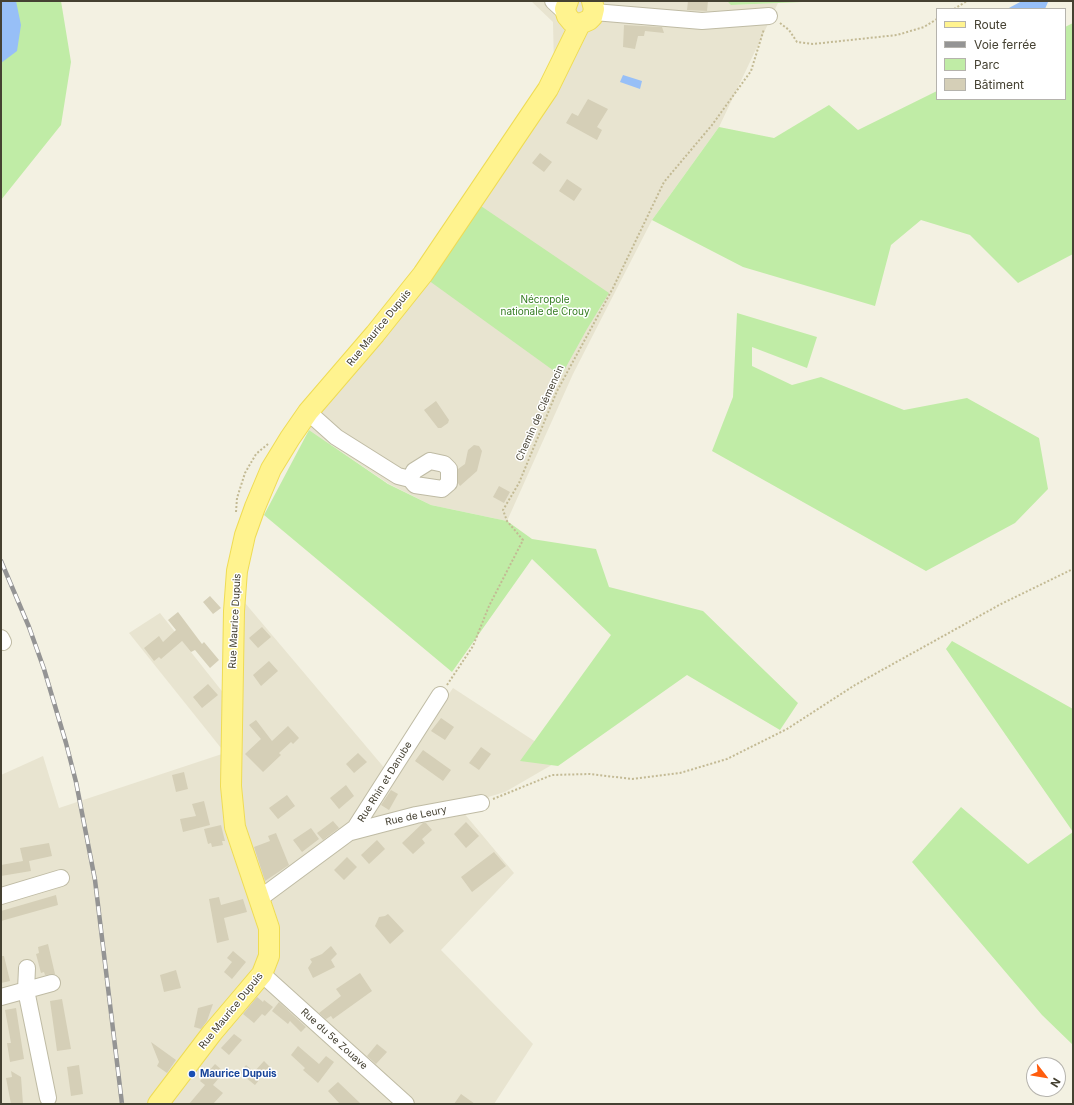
<!DOCTYPE html>
<meta charset="utf-8">
<style>
body{margin:0}
#map{position:relative;width:1074px;height:1105px;overflow:hidden;background:#f3f1e2;font-family:Inter,sans-serif}
canvas{display:block}
.frame{position:absolute;inset:0;border:2px solid #454132;pointer-events:none}
.legend{position:absolute;left:936px;top:8px;width:130px;height:92px;box-sizing:border-box;background:#fff;border:1px solid #b5b3ad;margin:0;padding:5px 7px;list-style:none;font-size:12px;color:#454132}
.legend li{display:flex;align-items:center;gap:8px;height:20px}
.legend b{width:20px;border:1px solid #b5b3ad}
.north{position:absolute;left:1026px;top:1057px;width:40px;height:40px;box-sizing:border-box;background:#fff;border:1px solid #b5b3ad;border-radius:50%;rotate:121deg;font-size:11px;font-weight:700;line-height:16px;text-align:center;color:#454132}
.north::after{content:'';display:block;margin:auto;width:14px;height:18px;background:#ff5d0d;clip-path:polygon(50% 0,100% 100%,50% 72%,0 100%)}
</style>
<div id="map">
<canvas width="1074" height="1105"></canvas>
<div class="frame"></div>
<ul class="legend">
<li><b style="height:5px;background:#fff38f"></b>Route</li>
<li><b style="height:5px;background:#949494"></b>Voie ferrée</li>
<li><b style="height:11px;background:#c0eca6"></b>Parc</li>
<li><b style="height:11px;background:#d5cfb7"></b>Bâtiment</li>
</ul>
<div class="north">N</div>
</div>
<script>
const g = document.querySelector('canvas').getContext('2d');
g.lineJoin = 'round';
function fill(path, color) {
  g.fillStyle = color;
  g.fill(path, 'evenodd');
}
function poly(rows) {
  const path = new Path2D();
  for (const r of rows) {
    path.moveTo(r[0], r[1]);
    for (let i = 2; i < r.length; i += 2) path.lineTo(r[i], r[i + 1]);
  }
  return path;
}
function trace(path, color, width, dash) {
  g.strokeStyle = color;
  g.lineWidth = width;
  g.lineCap = dash ? 'butt' : 'round';
  g.setLineDash(dash || []);
  g.stroke(path);
}
function label(font, color, halo, rows, align = 'center') {
  g.font = font + ' Inter,sans-serif';
  g.lineWidth = 3;
  g.setLineDash([]);
  g.textBaseline = 'middle';
  g.strokeStyle = halo;
  g.fillStyle = color;
  for (const [text, x, y, turn = 0] of rows) {
    g.save();
    g.translate(x, y);
    g.rotate((+turn || 0) * Math.PI / 180);
    g.textAlign = isNaN(turn) ? turn : align;
    if (halo) g.strokeText(text, 0, 0);
    g.fillText(text, 0, 0);
    g.restore();
  }
}
fill(poly([
 [531,1,727,1,732,5,778,3,719,127,652,220,573,374,507,521,431,505,389,484,309,430,554,68,553,22],
 [229,584,392,777,453,688,562,759,505,792,458,806,514,873,441,950,533,1044,494,1104,1,1104,1,775,43,756,59,808,225,753,129,633,160,613,225,695]
]), '#e8e4d0');
fill(poly([
 [1,1,61,1,71,62,61,125,1,200],
 [727,1,826,1,731,5],
 [1073,23,1073,254,1018,283,970,235,921,220,891,245,875,306,743,267,652,220,719,127,774,138,829,105,858,130,937,91,937,99,1065,99,1065,27],
 [478,204,609,293,587,329,561,376,428,280],
 [737,313,817,337,807,368,752,347,752,366,792,385,821,377,904,410,967,398,1039,438,1048,489,1015,523,926,571,712,451,733,397],
 [309,430,388,484,431,505,507,521,532,539,596,549,609,587,703,611,798,703,780,730,687,675,558,766,520,761,611,635,532,559,452,672,264,515],
 [952,641,1073,709,1073,1045,1042,1015,912,862,961,807,1028,864,1073,832,946,649]
]), '#c0eca6');
fill(poly([
 [1,1,16,1,21,25,17,51,1,63],
 [1022,1,1047,1,1048,2,1045,9,1007,9],
 [623,75,642,81,640,89,620,82]
]), '#97bff7');
fill(poly([
 [688,1,708,1,707,11,687,10],
 [624,25,662,27,664,33,645,31,644,36,638,36,635,49,623,47],
 [588,99,608,109,597,127,602,130,597,140,566,123,572,113,578,116],
 [540,153,552,162,544,172,532,163],
 [567,179,582,189,574,201,559,191],
 [436,401,449,420,448,423,441,428,438,428,424,410],
 [474,445,479,446,482,451,477,471,460,486,458,483,458,469,465,464,468,450],
 [499,486,510,492,504,503,493,497],
 [210,596,221,608,213,614,203,602],
 [178,612,202,644,204,642,219,660,210,668,195,650,191,652,182,641,161,659,159,657,154,661,144,648,159,636,163,642,176,630,168,620],
 [262,627,271,637,258,648,249,638],
 [269,661,278,671,261,686,253,675],
 [208,684,218,695,202,708,193,697],
 [441,718,454,727,445,740,431,731],
 [256,720,272,741,288,726,299,738,293,744,291,742,279,753,281,755,263,772,245,754,261,739,249,725],
 [481,747,491,754,479,770,469,763],
 [423,750,451,770,443,781,415,761],
 [358,753,367,762,354,773,346,764],
 [184,772,188,789,176,792,172,775],
 [346,785,354,796,339,809,330,798],
 [391,790,398,794,389,810,381,805],
 [287,795,295,806,278,819,269,808],
 [204,801,210,825,183,832,180,819,196,816,192,804],
 [333,821,339,828,323,840,317,833],
 [466,822,479,836,466,848,454,834],
 [423,823,426,823,432,830,422,839,425,843,413,854,402,843],
 [221,825,225,841,222,841,223,845,212,847,211,843,208,844,204,829],
 [311,828,319,839,302,852,293,840],
 [276,833,289,865,265,881,254,847,270,841,268,836],
 [377,840,385,849,369,864,361,855],
 [49,843,52,856,29,861,31,871,1,876,1,865,23,861,20,848],
 [494,852,506,866,472,892,461,877],
 [347,857,357,867,344,880,334,870],
 [56,895,58,905,1,921,1,911],
 [219,897,221,905,243,899,247,912,224,918,229,940,217,943,209,899],
 [388,914,404,931,390,944,375,926,379,917,385,916],
 [48,944,55,974,45,975,44,972,41,973,36,954,39,953,38,947],
 [331,946,337,954,331,960,335,967,313,978,308,968,312,962,310,959,322,954],
 [233,951,246,962,232,979,224,972,232,962,227,958],
 [1,956,4,956,10,981,1,983],
 [176,970,181,988,164,992,160,975],
 [360,973,372,991,333,1019,331,1016,326,1019,319,1013,341,996,336,989],
 [257,997,263,1002,264,1000,273,1007,265,1016,262,1014,254,1023,243,1014],
 [62,999,71,1049,57,1051,50,1001],
 [279,1002,306,1027,301,1032,290,1021,288,1024,272,1011],
 [213,1004,207,1021,201,1029,194,1027,198,1008],
 [16,1008,24,1059,10,1062,7,1043,11,1043,5,1010],
 [234,1034,242,1040,229,1055,221,1048],
 [151,1042,176,1060,167,1073,157,1066,159,1062],
 [377,1044,387,1052,376,1064,367,1056],
 [298,1046,319,1064,326,1056,334,1062,318,1083,303,1070,305,1068,291,1055],
 [264,1061,270,1067,255,1085,240,1073,246,1065,254,1072],
 [215,1064,224,1072,213,1085,223,1093,213,1104,189,1104,205,1085,200,1081],
 [79,1065,83,1094,71,1096,67,1067],
 [11,1071,21,1077,23,1104,11,1104,6,1078,12,1077],
 [338,1082,361,1104,340,1104,328,1091],
 [461,1094,475,1104,454,1104]
]), '#d5cfb7');
const minor = poly([
 [553,1,566,13],
 [594,12,702,21,769,16],
 [308,412,336,437,398,476,410,479],
 [430,461,444,464,449,469,449,483,442,489,415,485,410,479,414,471,430,461],
 [1,638,3,642],
 [351,832,416,815,481,803],
 [1,896,61,878],
 [259,899,355,828,440,695],
 [27,968,26,990,48,1098],
 [262,974,406,1104],
 [1,997,52,983]
]);
const major = poly([
 [568,1,565,9,567,16,572,22,580,24,589,20,592,17,594,9,592,1],
 [158,1104,212,1033,262,974,269,956,269,928,235,827,231,786,234,611,237,571,245,535,255,507,271,469,290,438,308,412,375,334,423,274,548,89,580,24]
]);
trace(minor, '#bfbba4', 18);
trace(major, '#efdc54', 22);
trace(poly([
 [954,9,967,1],
 [780,23,789,30,797,42,813,44,897,35,924,27,937,19],
 [236,512,237,498,245,473,256,454,268,444],
 [447,685,473,646,489,606,523,540,507,521,503,510,519,483,557,391,613,288,664,182,712,125,751,71,764,29],
 [493,799,552,775,590,774,632,779,680,773,727,759,787,729,855,685,1001,604,1073,569]
]), '#c3ba94', 2, [2, 2]);
trace(minor, '#fff', 16);
trace(major, '#fff38f', 20);
const rail = poly([
 [1,561,29,627,44,669,66,743,76,782,95,880,122,1104]
]);
trace(rail, '#949494', 4.5);
trace(rail, '#fff', 3, [9]);
for (const [x, y, r, color] of [
 [192,1074,4,"#1a4fb4"]
]) {
  const dot = new Path2D();
  dot.arc(x, y, r, 0, 2 * Math.PI);
  g.fillStyle = color;
  g.fill(dot);
  trace(dot, '#fff', 1.5);
}
label('10px', '#337c20', '#fff', [
 ["Nécropole",545,300],
 ["nationale de Crouy",545,312]
]);
label('10px', '#454132', '#fff', [
 ["Rue Maurice Dupuis",379,328,-51],
 ["Chemin de Clémencin",540,413,-66],
 ["Rue Maurice Dupuis",235,621,-87],
 ["Rue Rhin et Danube",385,782,-58],
 ["Rue de Leury",416,816,-12],
 ["Rue Maurice Dupuis",231,1011,-51],
 ["Rue du 5e Zouave",334,1039,42]
]);
label('bold 10px', '#164399', '#fff', [
 ["Maurice Dupuis",200,1074]
], 'left');
</script>
